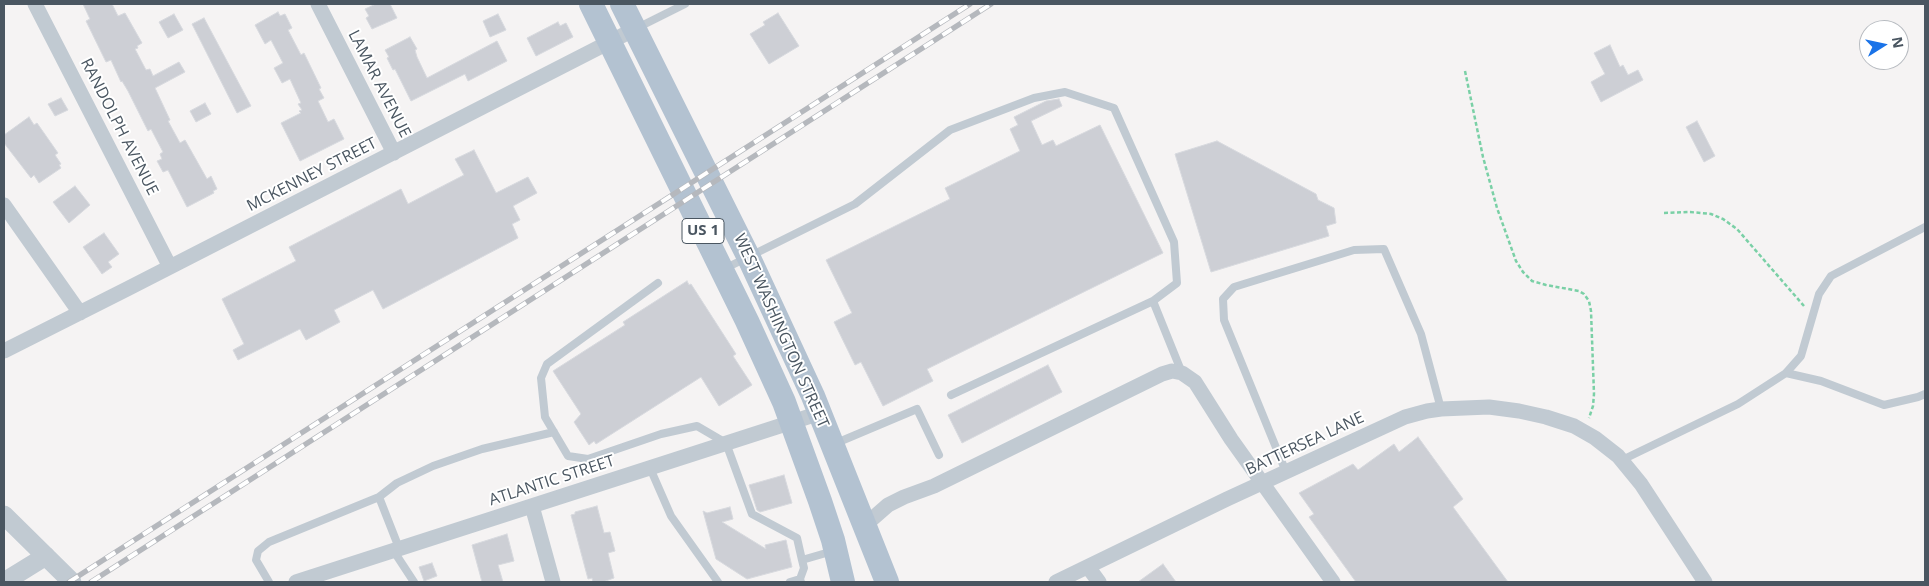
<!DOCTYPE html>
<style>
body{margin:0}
#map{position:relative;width:1929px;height:586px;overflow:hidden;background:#f5f3f3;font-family:"Open Sans",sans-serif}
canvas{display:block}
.frame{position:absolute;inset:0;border:5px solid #4a5661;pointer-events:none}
.north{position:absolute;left:1859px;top:20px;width:50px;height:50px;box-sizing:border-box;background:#fff;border:1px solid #b7bbc0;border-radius:50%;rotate:80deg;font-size:14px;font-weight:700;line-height:20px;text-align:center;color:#4a5661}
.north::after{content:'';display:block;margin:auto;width:18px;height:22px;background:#1a73e8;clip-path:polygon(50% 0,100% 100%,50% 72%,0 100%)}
</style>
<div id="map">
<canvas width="1929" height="586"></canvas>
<div class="frame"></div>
<div class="north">N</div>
</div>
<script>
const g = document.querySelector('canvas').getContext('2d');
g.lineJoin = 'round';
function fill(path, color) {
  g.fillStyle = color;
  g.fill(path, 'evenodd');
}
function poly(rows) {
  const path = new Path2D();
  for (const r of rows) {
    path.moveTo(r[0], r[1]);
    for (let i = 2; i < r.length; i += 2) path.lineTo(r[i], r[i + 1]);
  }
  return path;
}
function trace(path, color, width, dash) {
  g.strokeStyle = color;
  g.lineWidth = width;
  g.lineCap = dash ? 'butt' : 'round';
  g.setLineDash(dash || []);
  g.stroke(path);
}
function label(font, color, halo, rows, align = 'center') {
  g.font = font + ' "Open Sans",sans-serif';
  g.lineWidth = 4;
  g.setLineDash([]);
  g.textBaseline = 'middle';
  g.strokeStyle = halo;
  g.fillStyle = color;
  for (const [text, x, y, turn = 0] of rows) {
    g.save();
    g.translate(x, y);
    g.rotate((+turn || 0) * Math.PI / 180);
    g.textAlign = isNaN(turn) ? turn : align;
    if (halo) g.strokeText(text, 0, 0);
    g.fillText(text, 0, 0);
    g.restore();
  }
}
const building = poly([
 [83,4,112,4,118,16,125,13,142,43,137,46,138,48,135,49,146,70,150,69,153,76,179,62,185,72,155,88,170,120,168,121,180,143,185,140,207,179,211,176,217,189,213,191,214,193,187,207,168,170,163,172,157,161,162,159,160,154,163,152,151,129,148,131,128,91,122,81,121,82,111,60,106,62,86,21,90,19,83,4],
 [376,4,390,4,397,18,372,29,366,18,369,16,365,9,376,4],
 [278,12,280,16,285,14,292,28,288,30,301,55,304,53,321,88,319,89,324,98,318,101,328,122,334,119,344,139,300,161,281,123,301,113,299,111,302,110,298,104,301,103,290,79,282,83,274,68,283,63,271,40,265,44,255,25,278,12],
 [778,13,799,46,769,64,750,34,765,25,763,22,778,13],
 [174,14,183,30,168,38,159,22,174,14],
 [498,14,506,30,490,37,483,21,498,14],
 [204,18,251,106,237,113,192,24,204,18],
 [558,22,560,26,566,23,573,37,536,56,527,38,558,22],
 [410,37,417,49,415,50,417,57,427,78,497,41,507,61,468,81,465,74,411,101,395,69,393,70,387,58,389,57,385,50,410,37],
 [1610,45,1620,67,1623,65,1628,75,1638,70,1643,80,1601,102,1591,82,1605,74,1594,53,1610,45],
 [61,98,68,110,55,116,48,104,61,98],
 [1059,99,1062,106,1031,121,1042,145,1053,140,1056,146,1100,125,1163,253,927,369,933,381,883,406,861,362,855,365,834,322,852,313,826,260,950,199,945,188,1020,151,1010,129,1018,125,1014,117,1046,101,1059,99],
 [205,103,211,114,196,122,190,111,205,103],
 [29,117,34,125,37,123,58,153,55,155,61,164,59,165,61,168,39,183,34,175,31,178,4,143,4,135,29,117],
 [1697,121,1715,156,1704,162,1686,127,1697,121],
 [1217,141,1316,194,1318,200,1334,208,1336,223,1326,226,1329,236,1211,272,1175,154,1217,141],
 [474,150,496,193,528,177,537,193,513,206,520,220,512,224,518,238,383,309,373,290,334,310,340,322,306,340,300,329,238,360,233,350,244,344,222,299,296,261,289,247,401,189,408,204,464,175,455,159,474,150],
 [75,186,90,205,69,223,53,202,75,186],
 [104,233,119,254,108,262,112,267,102,274,83,247,104,233],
 [687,281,689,285,691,284,736,354,733,356,752,385,719,406,701,377,596,444,594,441,589,445,574,422,581,414,553,371,625,325,623,322,687,281],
 [1048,365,1062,392,962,443,948,415,1048,365],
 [1418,437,1463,499,1453,507,1508,582,1356,582,1309,517,1314,514,1299,493,1353,464,1358,470,1394,444,1399,452,1418,437],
 [784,475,792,503,760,512,757,510,749,485,784,475],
 [597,506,604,533,610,532,615,551,608,553,614,578,603,582,593,582,592,578,588,579,571,515,575,514,575,512,597,506],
 [730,507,733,519,722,522,766,549,765,545,786,540,792,567,747,579,716,559,703,511,707,513,730,507],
 [507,534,514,561,498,565,503,582,482,582,472,545,507,534],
 [432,563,437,576,424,581,419,567,432,563],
 [1163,564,1176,582,1138,582,1163,564]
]);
fill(building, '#cdcfd5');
trace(building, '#d7d9de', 1);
trace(poly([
 [1465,71,1483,157,1497,208,1516,261,1523,272,1532,281,1546,285,1579,291,1584,294,1589,301,1591,311,1594,394,1593,406,1589,418],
 [1664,213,1690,212,1711,214,1723,219,1737,229,1804,306]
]), '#7ad0a6', 2.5, [4, 2.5]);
trace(poly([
 [637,28,685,4],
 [724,269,855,204,950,130,1034,98,1065,92,1114,108,1174,242,1177,283,1153,301,1182,373],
 [658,283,547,364,541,378,545,417,568,456,588,459,661,434,697,426,726,443,752,514,797,538,802,560],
 [1786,373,1821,381,1884,405,1918,397,1925,394],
 [951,395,1153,301],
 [834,444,917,409,939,455],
 [1622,460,1738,404,1786,373,1801,356,1819,294,1831,276,1925,227],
 [650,468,671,516,718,582],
 [1286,472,1224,320,1223,299,1234,287,1354,250,1384,249,1421,334,1441,409],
 [399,548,379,497,397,483,433,466,482,449,554,432],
 [393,550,414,582],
 [269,582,256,560,258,551,269,542,379,497],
 [790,582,800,579],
 [801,582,800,579,804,568,802,560,833,551]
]), '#c1cad2', 8);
trace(poly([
 [35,4,170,267],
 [318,4,394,153],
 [4,205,80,313],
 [4,351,127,289,635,29],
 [532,506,553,582],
 [864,526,888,505,904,497,934,486,1162,374,1172,371,1182,373,1195,382,1231,439,1333,582],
 [1088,567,1099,582],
 [296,582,820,413],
 [1056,582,1227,499,1405,417,1427,411,1441,409,1489,407,1519,411,1546,417,1574,426,1595,438,1618,456,1641,484,1705,582]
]), '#c1cad2', 15);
trace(poly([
 [4,515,72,582],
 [4,582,46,556]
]), '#c1cad2', 19);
trace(poly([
 [591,4,747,321,784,402,820,501,833,540,843,582],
 [622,4,749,258,813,396,887,582]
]), '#b3c2d1', 24);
const rail = poly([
 [69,582,970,4],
 [91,582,991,4]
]);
trace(rail, '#b5b8bd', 5.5);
trace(rail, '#fff', 4, [11]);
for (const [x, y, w] of [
 [703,231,42]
]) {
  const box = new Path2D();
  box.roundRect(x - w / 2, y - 12.5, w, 25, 4);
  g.fillStyle = '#fff';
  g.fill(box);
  trace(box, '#4a5661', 1);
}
label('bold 15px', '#4a5661', null, [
 ["US 1",703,231]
]);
label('16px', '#4a5661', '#fff', [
 ["LAMAR AVENUE",379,84,63],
 ["RANDOLPH AVENUE",119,127,63],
 ["MCKENNEY STREET",312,175,-27],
 ["WEST WASHINGTON STREET",781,331,66],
 ["BATTERSEA LANE",1305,444,-25],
 ["ATLANTIC STREET",552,481,-18]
]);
</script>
